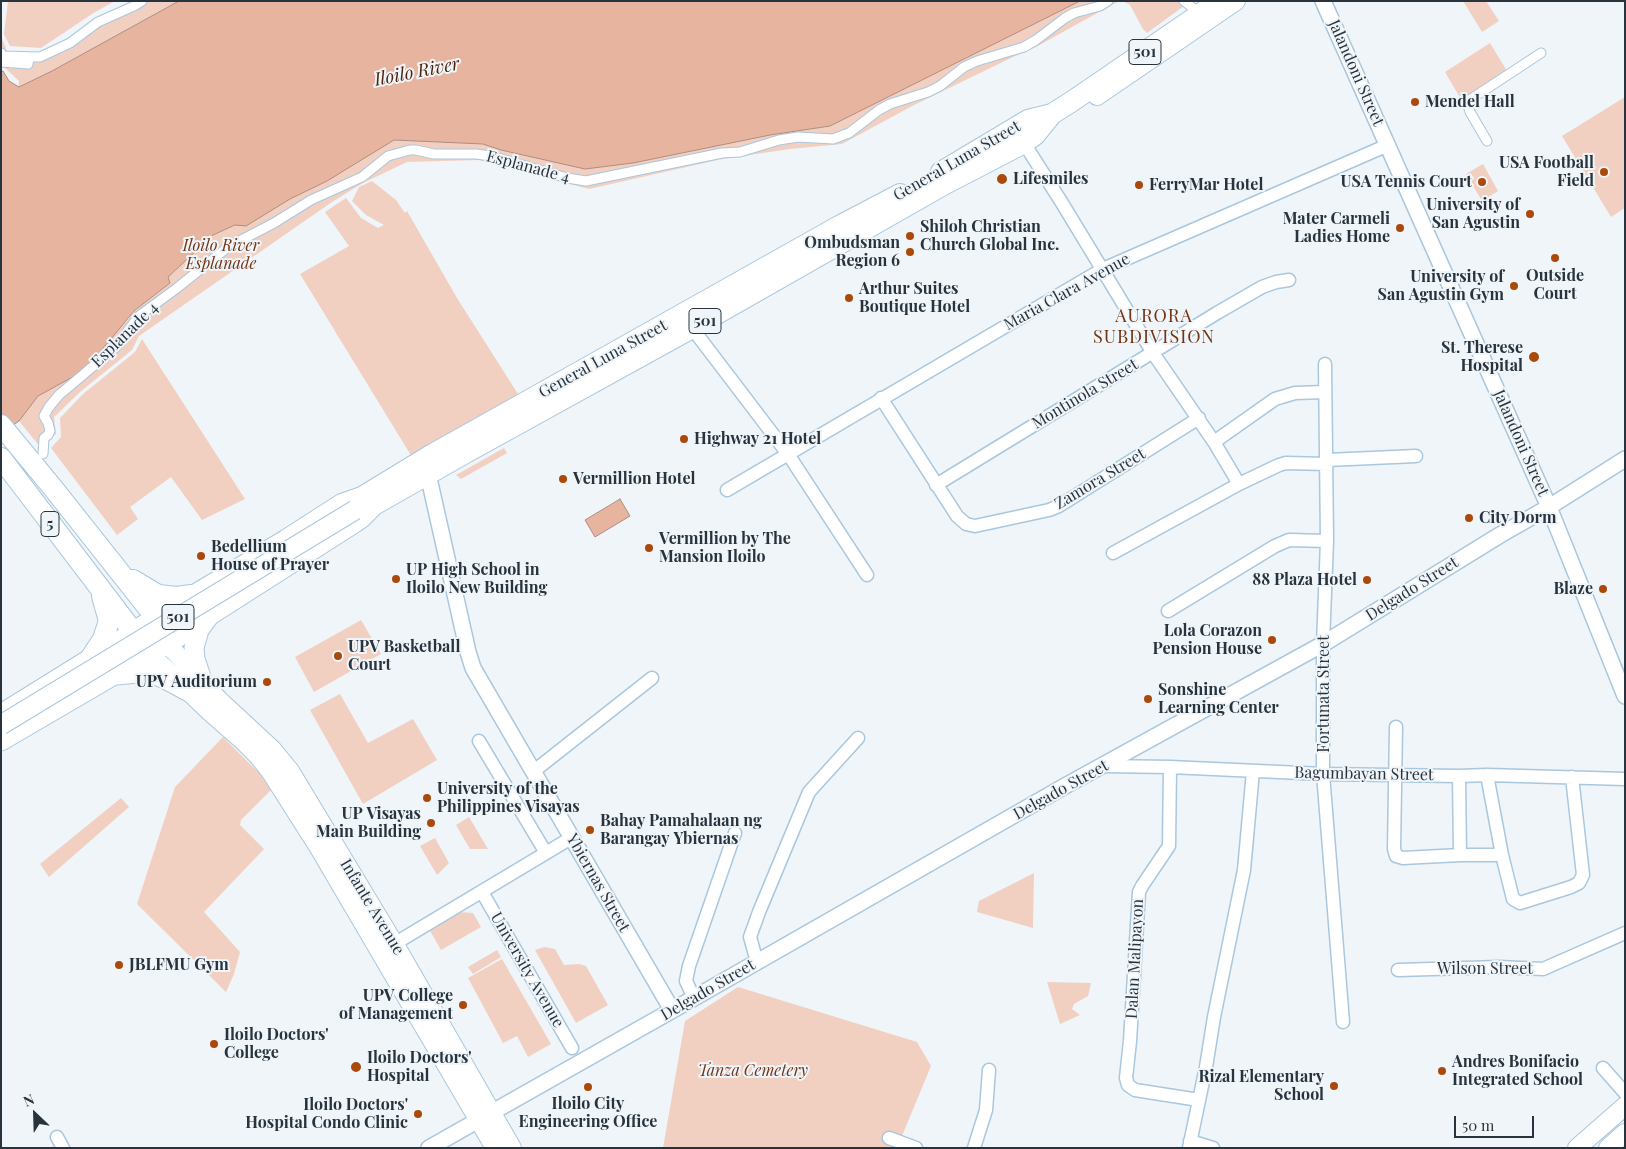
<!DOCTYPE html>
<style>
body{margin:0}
#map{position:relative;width:1626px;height:1149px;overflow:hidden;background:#eff5f9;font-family:"Playfair Display",serif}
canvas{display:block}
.frame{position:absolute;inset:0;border:2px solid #28333d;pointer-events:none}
.north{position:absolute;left:10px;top:1089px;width:50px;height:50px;-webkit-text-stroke:4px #eff5f9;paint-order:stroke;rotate:336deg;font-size:14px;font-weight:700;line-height:20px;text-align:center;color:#28333d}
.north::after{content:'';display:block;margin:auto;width:18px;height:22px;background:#28333d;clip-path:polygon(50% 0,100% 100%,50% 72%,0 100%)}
.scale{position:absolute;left:1454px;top:1116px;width:80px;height:22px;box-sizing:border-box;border:2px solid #28333d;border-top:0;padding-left:6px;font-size:15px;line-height:18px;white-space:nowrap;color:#28333d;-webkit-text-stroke:4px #eff5f9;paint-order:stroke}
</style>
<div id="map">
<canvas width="1626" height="1149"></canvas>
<div class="frame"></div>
<div class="north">N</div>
<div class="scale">50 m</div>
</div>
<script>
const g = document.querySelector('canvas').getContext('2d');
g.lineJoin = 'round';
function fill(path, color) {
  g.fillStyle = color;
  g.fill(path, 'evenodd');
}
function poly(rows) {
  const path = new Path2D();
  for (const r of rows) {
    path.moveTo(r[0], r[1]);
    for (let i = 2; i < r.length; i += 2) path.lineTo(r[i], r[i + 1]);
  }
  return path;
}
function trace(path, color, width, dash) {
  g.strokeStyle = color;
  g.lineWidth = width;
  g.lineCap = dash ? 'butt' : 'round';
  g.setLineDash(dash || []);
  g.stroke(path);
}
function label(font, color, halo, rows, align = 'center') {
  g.font = font + ' "Playfair Display",serif';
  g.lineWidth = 4;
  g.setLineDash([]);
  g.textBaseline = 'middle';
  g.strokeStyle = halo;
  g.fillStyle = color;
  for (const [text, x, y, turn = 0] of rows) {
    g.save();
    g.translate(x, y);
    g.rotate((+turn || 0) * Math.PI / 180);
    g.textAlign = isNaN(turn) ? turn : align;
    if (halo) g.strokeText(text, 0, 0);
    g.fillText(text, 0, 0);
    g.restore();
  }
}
fill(poly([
 [8,1,115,1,95,12,41,48,10,46,4,34],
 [132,1,222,1,17,99,19,81,3,66,1,66,1,36,7,51,39,53,68,39,95,18],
 [1075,1,1119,1,1036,47,1013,57,914,105,842,144,790,149,722,159,589,189,479,160,407,162,363,183,332,202,139,336,132,350,80,392,54,417,56,434,41,448,19,421,21,418,20,404,127,321,135,310,170,283,168,277,213,235,259,215,394,140,408,141],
 [1123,1,1197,1,1186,9,1184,6,1147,33,1143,29,1130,5],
 [1463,1,1486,1,1499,21,1482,32],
 [1490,43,1507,71,1462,101,1445,72],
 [1625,97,1625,208,1611,217,1562,136],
 [1483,164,1498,191,1482,201,1466,174],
 [372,181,396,200,405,213,407,211,457,298,518,394,412,457,300,274,349,246,325,212,346,198,361,218,378,228,384,225,366,215,352,201,359,187],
 [142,339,245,499,202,520,171,477,130,507,138,519,117,535,51,448,61,437,60,418,83,394,135,352],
 [504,448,507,453,461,479,456,475],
 [361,620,381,654,314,692,295,657],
 [340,694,368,743,413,719,437,760,363,804,310,710],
 [223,737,259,773,271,790,241,820,240,825,264,849,204,912,240,952,234,974,226,992,137,904,175,787],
 [121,798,129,807,49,877,40,864],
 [469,817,488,849,470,849,456,825],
 [435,838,449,863,437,875,420,846],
 [1034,873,1033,928,977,912,979,901],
 [459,912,473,913,481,927,441,950,429,929],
 [544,947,555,949,564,965,579,964,586,966,608,1005,576,1023,535,950],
 [497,950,501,957,473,974,468,967],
 [502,959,551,1044,528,1057,517,1036,503,1043,468,978],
 [1047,982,1091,983,1088,996,1074,1004,1072,1009,1080,1015,1060,1024],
 [738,987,917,1042,931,1066,897,1148,663,1148,685,1021]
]), '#f1d0c2');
const water = poly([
 [179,1,1080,1,830,126,770,135,633,163,585,169,501,150,483,144,394,140,327,181,290,199,246,226,235,225,213,235,168,277,170,283,135,310,100,352,96,361,78,374,38,396,19,421,1,434,1,72,3,71,9,81,19,87,52,71,179,1],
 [620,499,630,516,595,537,585,520,620,499]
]);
fill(water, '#e7b59f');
trace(water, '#ae8e82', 1);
const pedestrian = poly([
 [1184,1,1193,8],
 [1,53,2,56,40,57,70,43,98,22,134,6,142,1],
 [1,62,28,64,29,58],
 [1487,141,1470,112,1468,105,1471,99,1541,53],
 [43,454,44,438,48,435,50,431,48,423,44,416,49,407,59,395,116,347,139,316,177,288,228,247,274,223,311,200,362,177,388,156,410,150,416,150,434,154,476,154,491,156,567,178,586,181,722,153,740,152,779,140,798,137,833,139,849,133,879,110,890,104,928,92,940,86,964,67,977,61,1024,47,1036,40,1065,18,1074,13,1100,6,1108,1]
]);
const minor = poly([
 [1024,143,1062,203,1153,353,1214,442,1239,484],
 [692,328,788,454,867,575],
 [1325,364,1327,541,1323,644,1323,774,1343,1022],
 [881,398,957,516,966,524,975,526,1049,510,1059,506,1199,418],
 [1214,442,1275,399,1295,393,1325,392],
 [1327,460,1416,456],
 [936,485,1217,313,1262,287,1276,282,1289,280],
 [727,490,1103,269,1388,145],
 [1113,553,1239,484,1279,465,1286,463,1327,464],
 [1168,611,1275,546,1289,540,1327,541],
 [1396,727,1394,849,1396,856,1403,858,1460,855,1502,855],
 [479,741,546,853],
 [1103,766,1170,767,1323,774,1459,776,1487,775,1625,779],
 [1170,767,1169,846,1142,886,1139,892,1130,1041,1126,1078,1128,1085,1135,1090,1199,1100],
 [534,771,652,678],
 [1487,775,1502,855,1513,899,1520,903,1571,887,1579,883,1583,875,1572,777],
 [1459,776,1460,855],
 [482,892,572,1048],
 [394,944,571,838],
 [757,962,750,937,759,912,809,792,858,738],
 [1398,970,1499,967,1543,969,1625,933],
 [694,998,686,981,689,966,735,833],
 [1603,1068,1625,1093],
 [57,1137,63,1148],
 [889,1138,916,1148],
 [1190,1141,1213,1148],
 [974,1148,986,1110,989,1070],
 [1189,1148,1206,1067,1214,1017,1244,870,1253,771]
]);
const tertiary = poly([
 [1323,1,1549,507,1625,696],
 [428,474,468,652,473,668,672,1010],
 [429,1148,694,998,1065,786,1323,644,1500,535,1549,507,1625,459]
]);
const secondary = poly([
 [1097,96,1236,1],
 [172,640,172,649,219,700,272,749,290,771,398,950,512,1148],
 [150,654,210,712,242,740,258,756,270,771,319,848,495,1148],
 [1577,1148,1625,1106],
 [1608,1148,1625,1133]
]);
const primary = poly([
 [117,675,137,673,150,673,165,679,187,691],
 [203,683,195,659,194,648,199,630,210,615],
 [1,714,133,632],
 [1,741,150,654]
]);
const trunk = poly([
 [941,172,1028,120,1052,114,1071,102,1219,1],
 [1,425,53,488,164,628],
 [1,458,150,654,184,633,211,614,352,524,361,518,374,505,469,451,692,328,945,184,1024,143,1035,135,1052,114],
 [133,580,158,595,177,597,191,595],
 [133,632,286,540,342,504,362,497,431,455,506,413,839,226,900,194],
 [90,659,103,639,109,621,102,596]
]);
trace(pedestrian, '#a9c7de', 11);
trace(minor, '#a9c7de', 15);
trace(tertiary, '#a9c7de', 18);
trace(secondary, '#a9c7de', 20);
trace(primary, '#a9c7de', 21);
trace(trunk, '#a9c7de', 22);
trace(pedestrian, '#fff', 9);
trace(minor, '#fff', 12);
trace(tertiary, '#fff', 15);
trace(secondary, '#fff', 18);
trace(primary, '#fff', 19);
trace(trunk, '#fff', 20);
const primaryBridge = poly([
 [1,725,355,510]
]);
trace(primaryBridge, '#a9c7de', 21, []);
trace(primaryBridge, '#fff', 19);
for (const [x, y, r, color] of [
 [1415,102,5,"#ab490b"],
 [1604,172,5,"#ab490b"],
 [1002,179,6,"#ab490b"],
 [1482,182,5,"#ab490b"],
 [1139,185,5,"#ab490b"],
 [1530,214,5,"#ab490b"],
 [1400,228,5,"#ab490b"],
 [910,236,5,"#ab490b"],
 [910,252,5,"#ab490b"],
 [1555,258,5,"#ab490b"],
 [1514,286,5,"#ab490b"],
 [849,298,5,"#ab490b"],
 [1534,357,6,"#ab490b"],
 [684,439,5,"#ab490b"],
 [563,479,5,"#ab490b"],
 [1469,518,5,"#ab490b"],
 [649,548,5,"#ab490b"],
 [201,556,5,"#ab490b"],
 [396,579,5,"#ab490b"],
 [1367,580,5,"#ab490b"],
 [1603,589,5,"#ab490b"],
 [1272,640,5,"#ab490b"],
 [338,656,5,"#ab490b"],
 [267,682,5,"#ab490b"],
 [1148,699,5,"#ab490b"],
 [427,798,5,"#ab490b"],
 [431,823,5,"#ab490b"],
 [590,830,5,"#ab490b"],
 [119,965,5,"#ab490b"],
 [463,1005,5,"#ab490b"],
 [214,1044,5,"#ab490b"],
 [356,1067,6,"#ab490b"],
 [1442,1071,5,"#ab490b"],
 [1334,1086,5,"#ab490b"],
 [588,1087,5,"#ab490b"],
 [418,1114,5,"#ab490b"]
]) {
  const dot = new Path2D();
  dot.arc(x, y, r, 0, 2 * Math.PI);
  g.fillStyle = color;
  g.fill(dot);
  trace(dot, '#eff5f9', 2);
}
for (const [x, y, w] of [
 [1145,52,32],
 [705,321,32],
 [50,524,18],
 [178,617,32]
]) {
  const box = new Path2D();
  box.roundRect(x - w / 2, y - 12.5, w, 25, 4);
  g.fillStyle = '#eff5f9';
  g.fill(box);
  trace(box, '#28333d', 1);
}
label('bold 15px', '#28333d', null, [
 ["501",1145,52],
 ["501",705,321],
 ["5",50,524],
 ["501",178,617]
]);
label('16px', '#28333d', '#eff5f9', [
 ["Jalandoni Street",1356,73,66],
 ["General Luna Street",957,161,-30],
 ["Esplanade 4",528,167,15],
 ["Maria Clara Avenue",1067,292,-29],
 ["Esplanade 4",125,335,-44],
 ["General Luna Street",603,359,-29],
 ["Montinola Street",1085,394,-31],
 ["Jalandoni Street",1521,443,66],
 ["Zamora Street",1100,479,-31],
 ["Delgado Street",1412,589,-32],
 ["Fortunata Street",1324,694,-90],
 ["Bagumbayan Street",1364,774,1],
 ["Delgado Street",1061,790,-29],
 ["Ybiernas Street",598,883,60],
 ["Infante Avenue",372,907,59],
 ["Dalan Malipayon",1135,959,-87],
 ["Wilson Street",1485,969],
 ["University Avenue",527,970,60],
 ["Delgado Street",708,990,-30]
]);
label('bold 16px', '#28333d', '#eff5f9', [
 ["Mendel Hall",1425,102],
 ["USA Football",1594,163,"right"],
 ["Field",1594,181,"right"],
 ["Lifesmiles",1013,179],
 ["USA Tennis Court",1472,182,"right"],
 ["FerryMar Hotel",1149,185],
 ["University of",1520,205,"right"],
 ["San Agustin",1520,223,"right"],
 ["Mater Carmeli",1390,219,"right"],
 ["Ladies Home",1390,237,"right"],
 ["Shiloh Christian",920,227],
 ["Church Global Inc.",920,245],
 ["Ombudsman",900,243,"right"],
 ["Region 6",900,261,"right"],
 ["Outside",1555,276,"center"],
 ["Court",1555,294,"center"],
 ["University of",1504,277,"right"],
 ["San Agustin Gym",1504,295,"right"],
 ["Arthur Suites",859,289],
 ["Boutique Hotel",859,307],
 ["St. Therese",1523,348,"right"],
 ["Hospital",1523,366,"right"],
 ["Highway 21 Hotel",694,439],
 ["Vermillion Hotel",573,479],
 ["City Dorm",1479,518],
 ["Vermillion by The",659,539],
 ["Mansion Iloilo",659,557],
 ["Bedellium",211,547],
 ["House of Prayer",211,565],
 ["UP High School in",406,570],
 ["Iloilo New Building",406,588],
 ["88 Plaza Hotel",1357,580,"right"],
 ["Blaze",1593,589,"right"],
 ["Lola Corazon",1262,631,"right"],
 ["Pension House",1262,649,"right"],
 ["UPV Basketball",348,647],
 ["Court",348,665],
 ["UPV Auditorium",257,682,"right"],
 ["Sonshine",1158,690],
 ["Learning Center",1158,708],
 ["University of the",437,789],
 ["Philippines Visayas",437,807],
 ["UP Visayas",421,814,"right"],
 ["Main Building",421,832,"right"],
 ["Bahay Pamahalaan ng",600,821],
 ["Barangay Ybiernas",600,839],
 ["JBLFMU Gym",129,965],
 ["UPV College",453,996,"right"],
 ["of Management",453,1014,"right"],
 ["Iloilo Doctors'",224,1035],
 ["College",224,1053],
 ["Iloilo Doctors'",367,1058],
 ["Hospital",367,1076],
 ["Andres Bonifacio",1452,1062],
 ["Integrated School",1452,1080],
 ["Rizal Elementary",1324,1077,"right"],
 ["School",1324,1095,"right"],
 ["Iloilo City",588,1104,"center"],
 ["Engineering Office",588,1122,"center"],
 ["Iloilo Doctors'",408,1105,"right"],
 ["Hospital Condo Clinic",408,1123,"right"]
], 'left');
label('italic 16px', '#713414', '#eff5f9', [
 ["Iloilo River",221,246],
 ["Esplanade",221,264],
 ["Tanza Cemetery",753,1071]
]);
label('italic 18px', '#51230b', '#eff5f9', [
 ["Iloilo River",417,72,-11]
]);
g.letterSpacing = '1px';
label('18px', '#733412', '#eff5f9', [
 ["AURORA",1154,316],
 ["SUBDIVISION",1154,337]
]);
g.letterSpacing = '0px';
</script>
